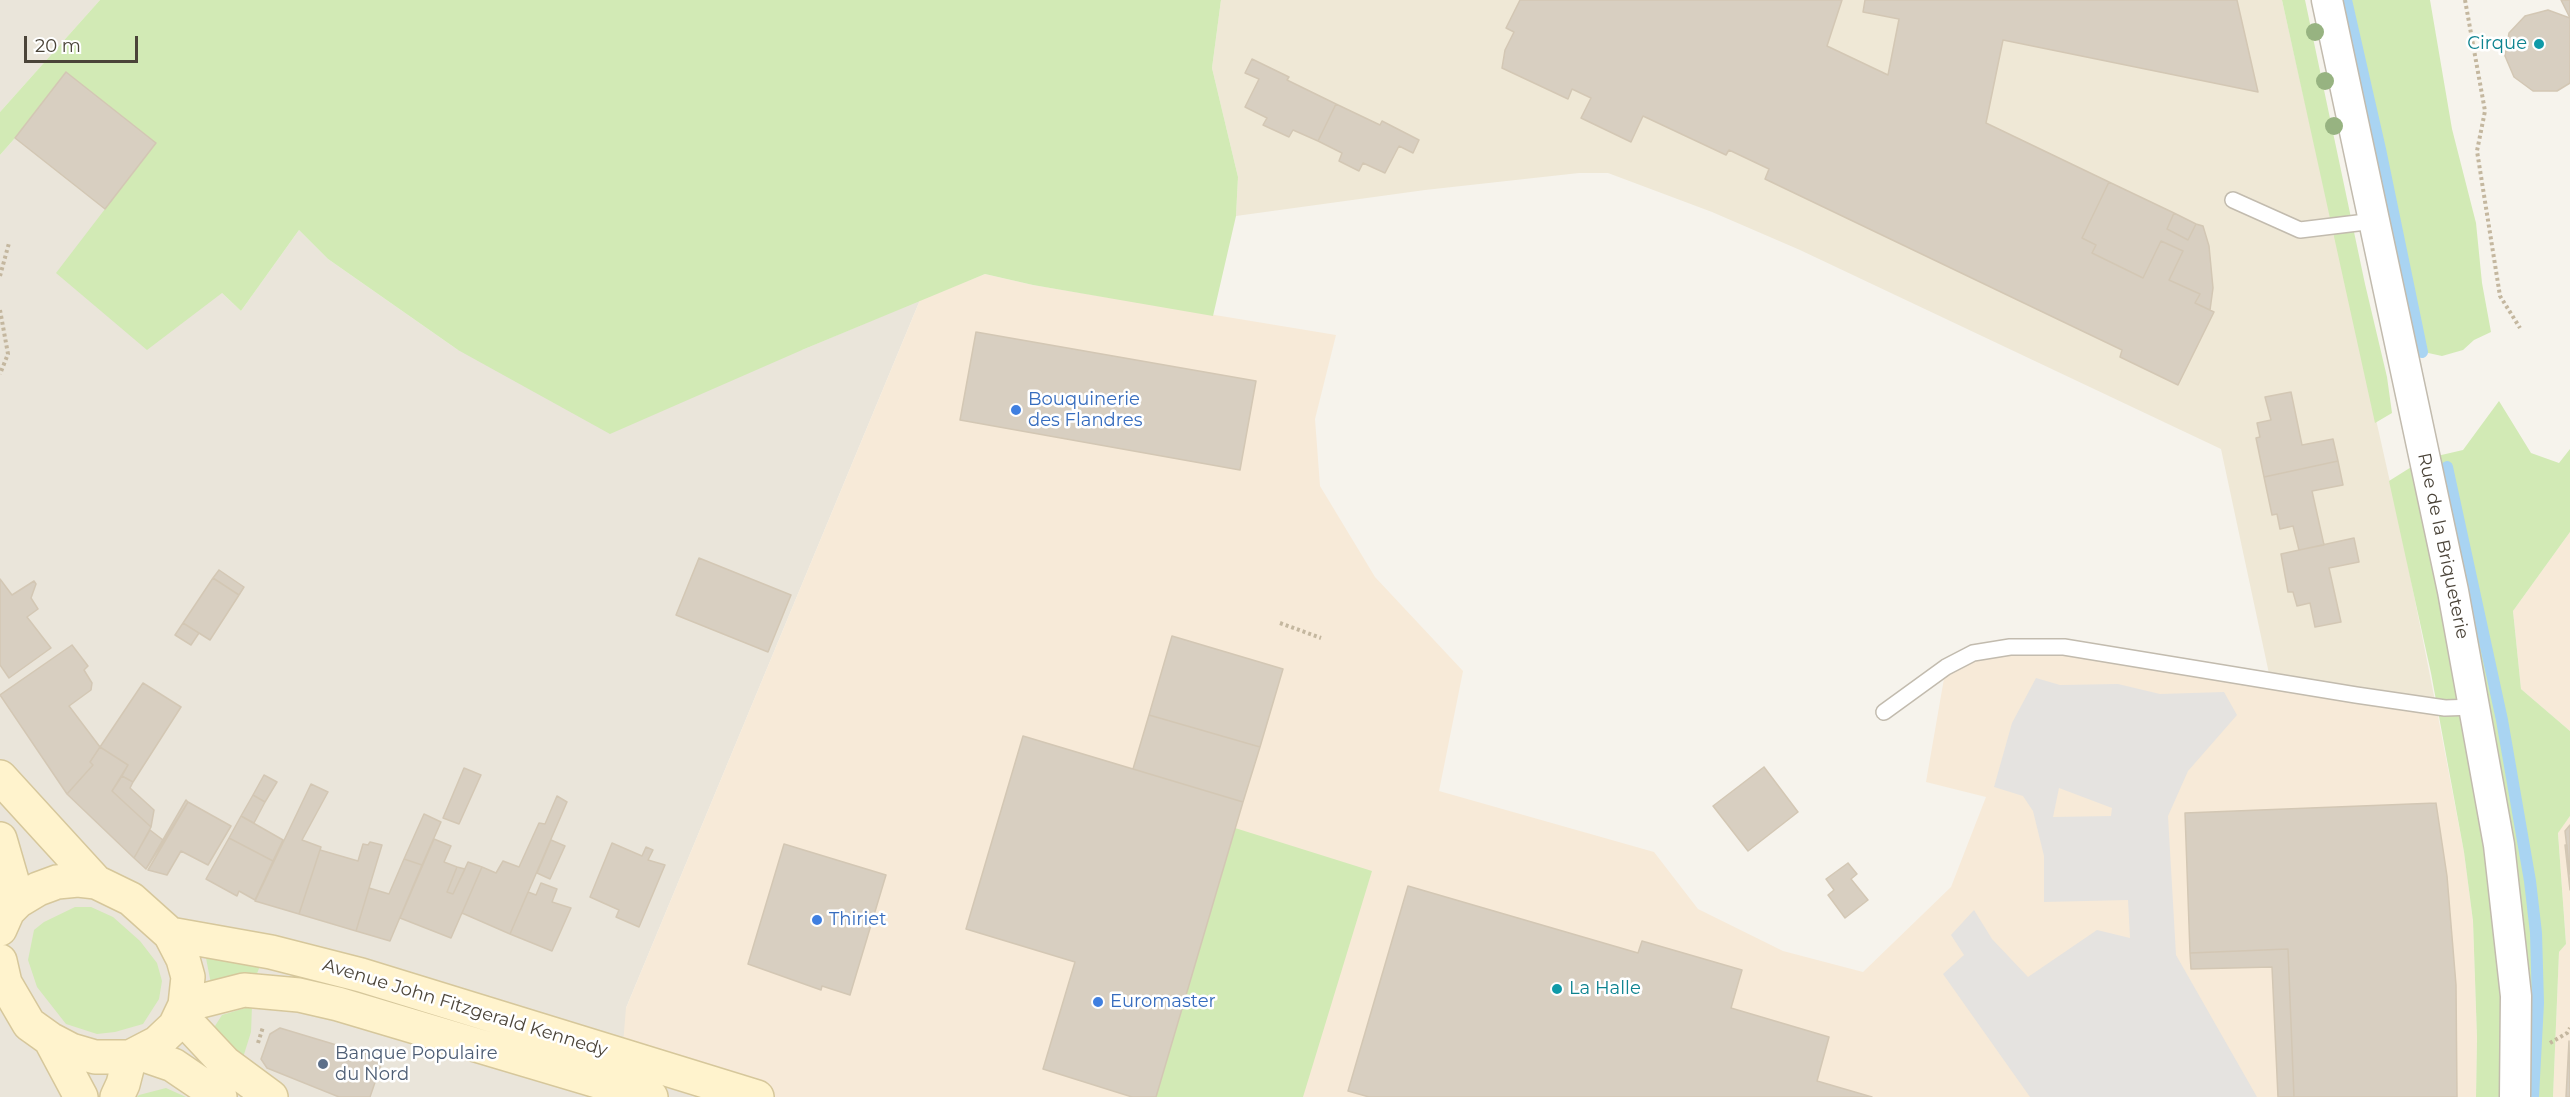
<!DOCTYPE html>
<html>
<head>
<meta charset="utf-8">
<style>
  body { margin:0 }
  #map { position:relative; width:2570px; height:1097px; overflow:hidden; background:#f6f3ec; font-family:Montserrat,sans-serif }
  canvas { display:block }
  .scale { position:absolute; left:24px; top:36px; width:114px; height:27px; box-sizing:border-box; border:3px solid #4b4439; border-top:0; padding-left:8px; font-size:18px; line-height:21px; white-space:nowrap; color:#4b4439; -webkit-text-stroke:4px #fff; paint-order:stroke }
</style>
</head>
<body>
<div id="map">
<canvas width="2570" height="1097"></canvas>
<div class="scale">20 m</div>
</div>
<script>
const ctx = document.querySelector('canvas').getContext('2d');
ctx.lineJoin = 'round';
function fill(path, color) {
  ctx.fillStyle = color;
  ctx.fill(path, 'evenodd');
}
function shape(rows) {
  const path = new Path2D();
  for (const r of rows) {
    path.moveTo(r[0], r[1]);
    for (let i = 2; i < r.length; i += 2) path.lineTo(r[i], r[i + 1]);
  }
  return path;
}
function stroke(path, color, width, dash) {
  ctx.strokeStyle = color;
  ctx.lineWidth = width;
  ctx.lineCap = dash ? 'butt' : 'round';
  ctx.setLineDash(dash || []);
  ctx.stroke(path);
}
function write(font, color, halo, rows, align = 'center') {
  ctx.font = font + ' Montserrat,sans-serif';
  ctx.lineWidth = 5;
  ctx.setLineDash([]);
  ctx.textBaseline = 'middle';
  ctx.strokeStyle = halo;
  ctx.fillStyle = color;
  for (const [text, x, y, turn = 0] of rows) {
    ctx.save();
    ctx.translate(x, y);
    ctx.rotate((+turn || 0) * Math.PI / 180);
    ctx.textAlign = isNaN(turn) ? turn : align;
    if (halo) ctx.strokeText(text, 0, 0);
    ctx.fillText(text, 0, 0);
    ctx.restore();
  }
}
fill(shape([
  [0,0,100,0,0,112],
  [15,138,105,209,222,293,241,311,299,230,328,259,458,350,802,350,920,300,626,1008,711,1097,0,1097,0,155]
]), '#eae5da');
fill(shape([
  [985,274,1033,285,1336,335,1315,419,1320,486,1375,577,1463,671,1439,791,1654,852,1698,909,1783,951,1863,972,1951,887,1986,797,1926,782,1946,667,1973,653,2064,647,2436,706,2464,852,2473,921,2477,1038,2476,1097,711,1097,621,1068,626,1008,920,300],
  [2570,532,2570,731,2521,689,2513,611],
  [2570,816,2570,1097,2553,1097,2559,952,2566,944,2558,832]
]), '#f7ead8');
fill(shape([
  [1221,0,2282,0,2403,540,2436,706,2271,683,2221,449,1800,250,1712,212,1608,173,1579,173,1425,190,1236,216,1238,177,1212,68]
]), '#efe8d6');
fill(shape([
  [100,0,1221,0,1212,68,1238,177,1236,216,1213,316,1033,285,985,274,802,350,610,434,458,350,328,259,299,230,241,311,222,293,147,350,56,273,105,209,15,138,0,155,0,112],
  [2282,0,2305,0,2365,284,2387,377,2392,413,2375,423],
  [2341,0,2430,0,2452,129,2476,223,2482,283,2491,332,2474,340,2463,350,2442,356,2410,349],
  [2499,401,2531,453,2559,463,2570,449,2570,532,2513,611,2521,689,2570,731,2570,816,2558,833,2566,944,2559,952,2553,1097,2476,1097,2477,1038,2473,921,2464,852,2431,673,2389,481,2424,459,2463,450],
  [1235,828,1372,871,1303,1097,1156,1097],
  [75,907,91,907,113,917,140,941,157,963,162,981,159,999,143,1024,115,1032,97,1034,66,1024,37,987,28,960,34,930,44,922],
  [206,958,260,966,256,976,211,984],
  [252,1006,251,1032,241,1064,215,1035,215,1026,222,1015],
  [166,1088,186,1097,137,1097,139,1095]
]), '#d2eab5');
fill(shape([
  [2036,678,2060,685,2118,684,2160,694,2224,692,2237,715,2188,771,2168,816,2176,955,2257,1097,2030,1097,1943,974,1964,955,1951,935,1974,910,1992,939,2028,977,2097,930,2130,938,2128,900,2044,902,2044,856,2033,811,2023,796,1994,787,2012,723],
  [2059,788,2112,808,2111,816,2053,817]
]), '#e5e3e0');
stroke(shape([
  [2346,0,2380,149,2422,352],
  [2447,467,2502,720,2530,881,2536,933,2538,1003,2533,1097]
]), '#a9d4f2', 12);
const building = shape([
  [1520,0,1842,0,1827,46,1888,75,1899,19,1863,12,1865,0,2237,0,2258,92,2003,40,1986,123,2109,182,2082,238,2096,245,2092,253,2143,278,2161,241,2183,251,2169,280,2200,294,2195,303,2214,312,2178,385,2120,357,2122,350,1765,179,1769,169,1729,150,1726,155,1643,116,1631,142,1581,118,1591,98,1572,89,1568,99,1502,68,1505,50,1514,32,1506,28,1520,0],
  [2561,0,2570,0,2570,18,2561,0],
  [2548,10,2570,18,2570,83,2557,91,2533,91,2514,77,2505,56,2509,33,2525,16,2548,10],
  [1252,59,1289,77,1287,80,1336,104,1318,141,1293,130,1289,137,1263,125,1267,118,1245,107,1259,79,1245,73,1252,59],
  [66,72,156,143,105,209,15,138,66,72],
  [1336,104,1380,125,1382,121,1419,140,1413,153,1399,146,1385,173,1363,163,1359,171,1339,161,1342,153,1318,141,1336,104],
  [2109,182,2174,213,2167,229,2188,240,2196,224,2203,226,2209,246,2213,288,2210,310,2195,303,2200,294,2169,280,2183,251,2161,241,2143,278,2092,253,2096,245,2082,238,2109,182],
  [2174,213,2196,224,2188,240,2167,229,2174,213],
  [976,332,1256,381,1240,470,960,420,976,332],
  [2291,392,2302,445,2333,439,2338,461,2264,477,2256,438,2260,437,2257,423,2271,420,2265,397,2291,392],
  [2338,461,2343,485,2312,491,2324,545,2299,550,2293,526,2280,529,2277,514,2272,515,2264,477,2338,461],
  [2354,538,2359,562,2329,568,2341,622,2315,627,2310,603,2297,606,2293,592,2288,592,2281,554,2354,538],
  [699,558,791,595,768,652,676,615,699,558],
  [219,570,244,587,239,595,213,578,219,570],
  [213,578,239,595,210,640,183,623,213,578],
  [0,579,12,595,34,581,36,584,31,598,38,609,27,617,51,648,9,678,0,665,0,579],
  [183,623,199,633,191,645,175,635,183,623],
  [1172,636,1283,669,1260,747,1149,715,1172,636],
  [72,645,88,666,84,670,92,683,91,690,69,706,100,747,90,762,93,765,67,794,0,695,72,645],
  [143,683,181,707,133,782,122,776,128,765,100,747,143,683],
  [1149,715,1260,747,1243,802,1133,769,1149,715],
  [1023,736,1243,802,1156,1097,1132,1097,1043,1069,1075,962,966,929,1023,736],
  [100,747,128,765,112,791,151,827,134,858,67,794,93,765,90,762,100,747],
  [1764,767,1798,812,1748,851,1713,806,1764,767],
  [464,768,481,775,459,824,443,818,464,768],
  [264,775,277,782,265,802,253,795,264,775],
  [122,776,133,782,130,788,154,810,151,827,112,791,122,776],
  [311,784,328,792,302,840,321,847,299,914,255,901,311,784],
  [253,795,265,802,254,823,241,816,253,795],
  [557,796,567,802,510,934,462,913,482,867,496,873,503,861,519,867,539,823,545,824,557,796],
  [186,800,188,802,146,869,186,800],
  [188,802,231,826,208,865,181,851,167,875,148,870,188,802],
  [2436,803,2447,876,2456,985,2457,1097,2294,1097,2288,949,2190,953,2185,813,2436,803],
  [424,814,441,822,422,865,404,859,424,814],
  [241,816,283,840,273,861,229,838,241,816],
  [2570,825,2570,874,2565,831,2570,825],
  [150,830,163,840,146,869,134,858,150,830],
  [229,838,273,861,255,900,239,891,237,896,206,879,229,838],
  [434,839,451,846,444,862,457,867,447,892,453,894,468,862,482,867,451,938,400,918,434,839],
  [551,840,565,846,550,879,537,873,551,840],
  [370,842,382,845,356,931,299,914,320,850,358,861,363,844,368,845,370,842],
  [612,843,642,856,646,847,653,850,648,860,665,865,639,927,616,917,619,910,590,897,612,843],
  [784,844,886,875,850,995,822,986,821,990,748,964,784,844],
  [2565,845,2567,845,2570,890,2565,845],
  [404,859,422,865,390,941,356,931,369,888,389,894,404,859],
  [1848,863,1857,874,1851,879,1868,900,1845,918,1828,895,1834,890,1826,879,1848,863],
  [457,867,465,869,453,894,447,892,457,867],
  [541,883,557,889,552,902,571,908,552,951,510,934,528,892,536,895,541,883],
  [1408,886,1638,953,1642,941,1742,970,1731,1008,1829,1037,1817,1081,1872,1097,1369,1097,1348,1091,1408,886],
  [2288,949,2294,1097,2278,1097,2272,967,2191,969,2190,953,2288,949],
  [280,1028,383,1059,370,1097,339,1097,267,1068,261,1059,270,1034,280,1028],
  [2569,1041,2570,1097,2566,1097,2569,1041]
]);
fill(building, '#d8cfc1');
stroke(building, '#d3c7b4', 1.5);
const lane = shape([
  [2233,200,2300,230,2374,221],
  [1884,712,1946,667,1973,653,2010,647,2064,647,2356,695,2445,708,2475,707]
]);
const street = shape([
  [2327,0,2453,591,2499,845,2516,996,2515,1097]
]);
const secondary = shape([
  [0,777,96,882,131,899,170,934,183,959,188,977,185,1005,175,1026,157,1043,130,1057,95,1057,71,1050,50,1039,29,1024,5,983,0,961],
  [0,839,18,901],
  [0,929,8,911,18,901,38,889,57,882,78,880,96,882],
  [170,934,271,952,361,975,757,1097],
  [185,1005,244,990,299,995,338,1004,651,1097],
  [181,1016,225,1063,271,1097],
  [50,1039,81,1097],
  [138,1053,173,1065,220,1097],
  [117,1097,123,1084,130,1057]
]);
stroke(lane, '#c2bbae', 18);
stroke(street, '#c2bbae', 33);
stroke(secondary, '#d6c79b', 36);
stroke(shape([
  [2465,0,2485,111,2477,151,2500,296,2520,328],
  [0,276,9,243],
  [0,310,8,354,0,374],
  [1280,623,1321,638],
  [258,1043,263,1027],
  [2550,1043,2567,1033,2570,1028]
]), '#c4b79f', 4, [3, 3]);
stroke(lane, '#fff', 15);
stroke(street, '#fff', 30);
stroke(secondary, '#fff3cd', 33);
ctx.fillStyle = '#97b381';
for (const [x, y] of [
  [2315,32],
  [2325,81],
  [2334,126]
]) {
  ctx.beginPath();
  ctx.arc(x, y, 9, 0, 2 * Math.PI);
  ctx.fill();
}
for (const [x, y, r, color] of [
  [2539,44,6,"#0f9aa8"],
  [1016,410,6,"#3f7fe0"],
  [817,920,6,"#3f7fe0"],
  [1557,989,6,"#0f9aa8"],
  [1098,1002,6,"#3f7fe0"],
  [323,1064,6,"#5c6f8a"]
]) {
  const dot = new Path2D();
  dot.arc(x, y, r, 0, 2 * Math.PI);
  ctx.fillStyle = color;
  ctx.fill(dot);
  stroke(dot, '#fff', 2);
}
write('18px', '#0d838f', '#fff', [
  ["Cirque",2527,44],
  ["La Halle",1569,989,"left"]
], 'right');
write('18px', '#366cbe', '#fff', [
  ["Bouquinerie",1028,400],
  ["des Flandres",1028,421],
  ["Thiriet",829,920],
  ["Euromaster",1110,1002]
], 'left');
write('18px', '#4b4439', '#fff', [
  ["Rue de la Briqueterie",2443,546,78],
  ["Avenue John Fitzgerald Kennedy",465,1008,17]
]);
write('18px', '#4e5e75', '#fff', [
  ["Banque Populaire",335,1054],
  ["du Nord",335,1075]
], 'left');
</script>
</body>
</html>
